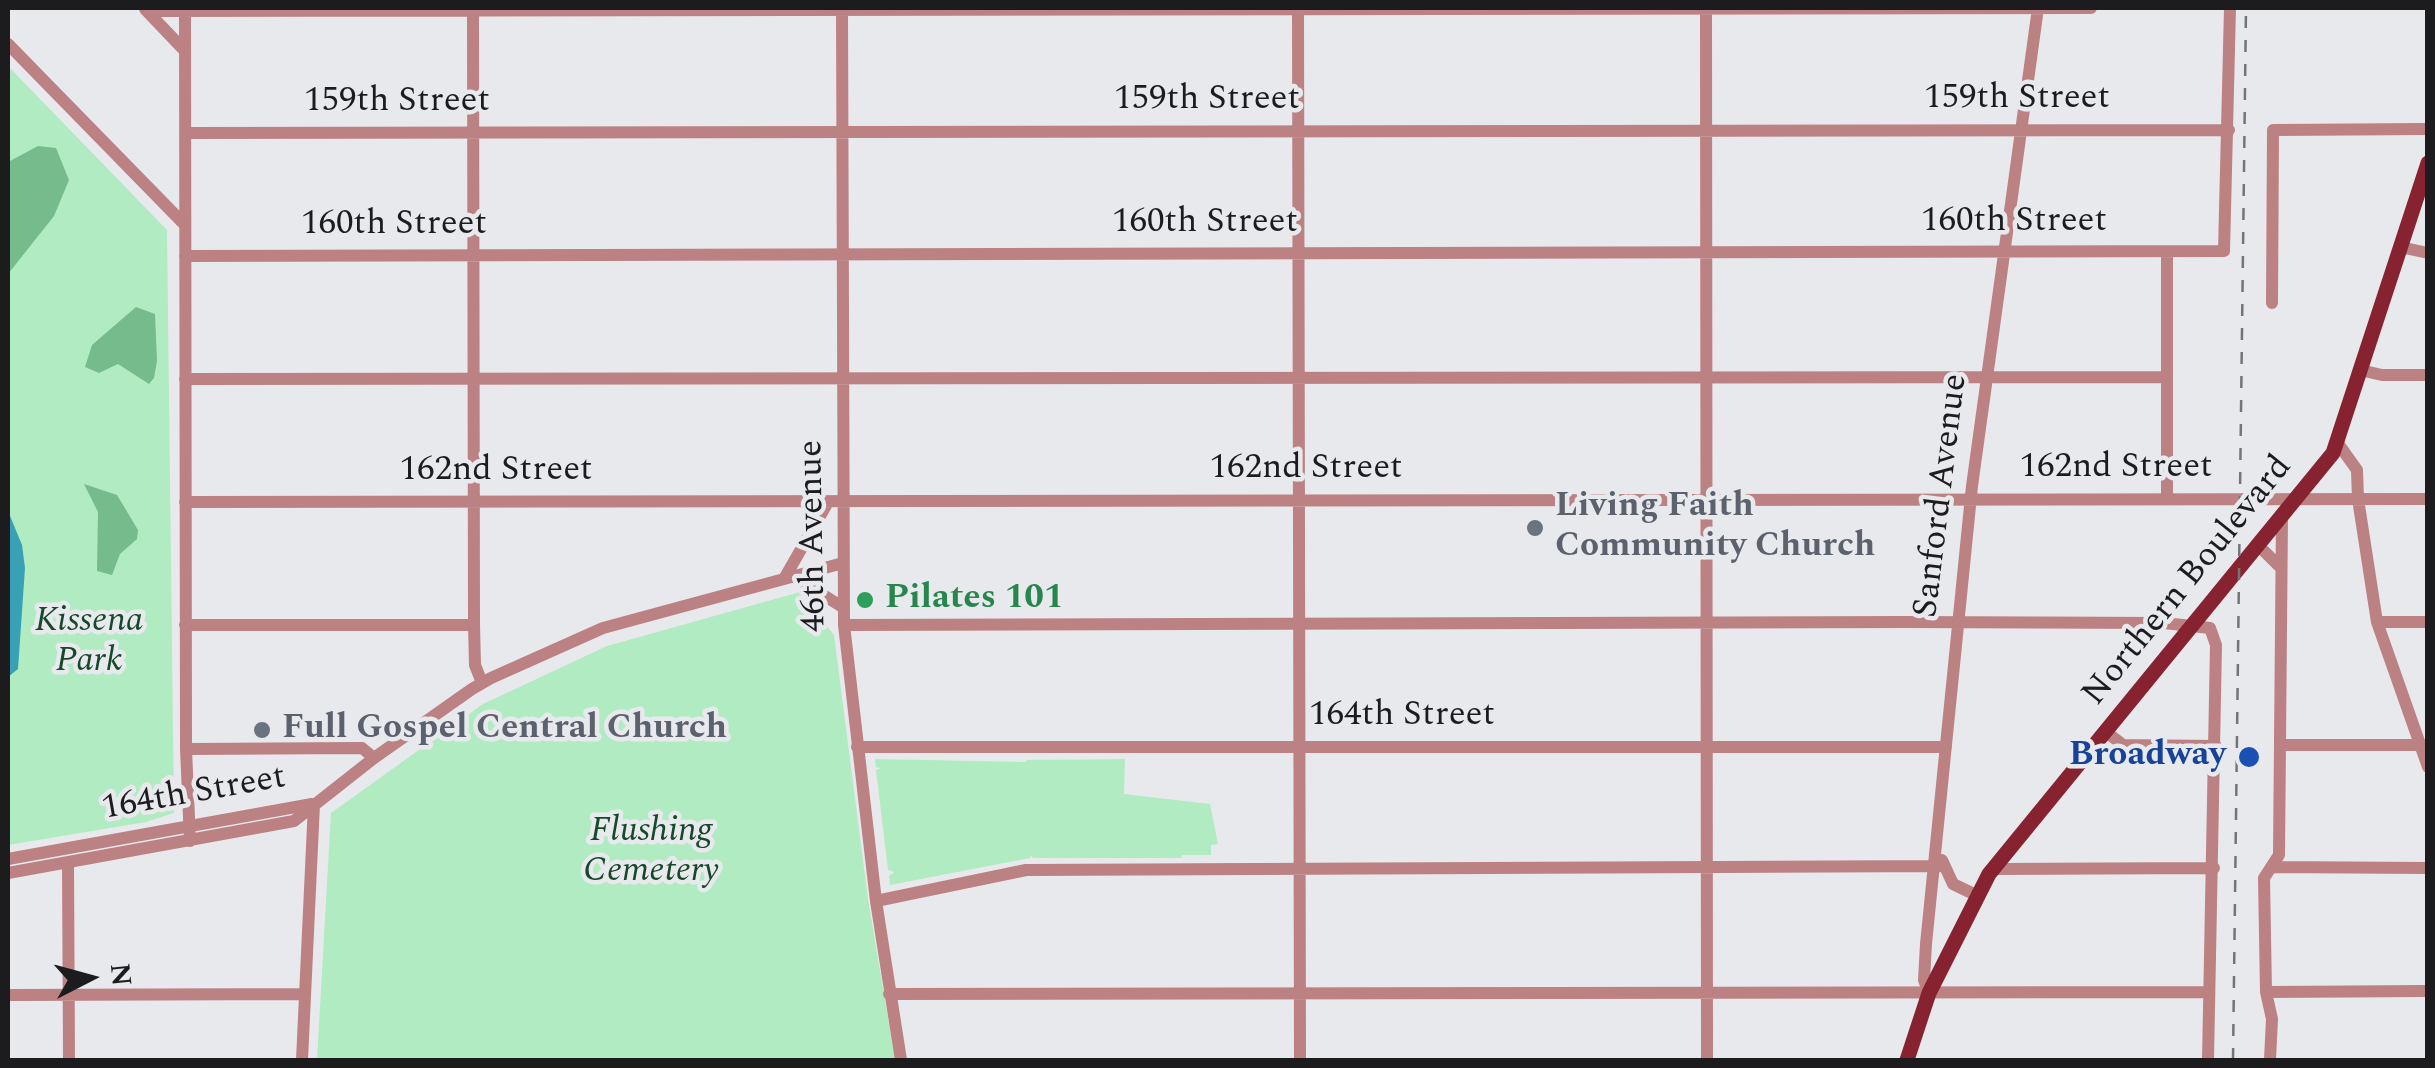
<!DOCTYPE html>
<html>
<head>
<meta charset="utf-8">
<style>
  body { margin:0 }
  #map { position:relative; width:2435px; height:1068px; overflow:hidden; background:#e8e9ed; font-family:Spectral,serif }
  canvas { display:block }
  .frame { position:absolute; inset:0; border:10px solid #1c1c1e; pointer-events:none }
  .north { position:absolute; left:40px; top:928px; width:100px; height:100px; -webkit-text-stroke:8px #e8e9ed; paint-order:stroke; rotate:84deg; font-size:28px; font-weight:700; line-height:40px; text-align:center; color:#1c1c1e }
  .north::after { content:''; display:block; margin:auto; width:35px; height:45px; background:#1c1c1e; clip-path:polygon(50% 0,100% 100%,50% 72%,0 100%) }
</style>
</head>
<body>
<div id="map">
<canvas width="2435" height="1068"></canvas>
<div class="frame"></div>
<div class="north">N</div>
</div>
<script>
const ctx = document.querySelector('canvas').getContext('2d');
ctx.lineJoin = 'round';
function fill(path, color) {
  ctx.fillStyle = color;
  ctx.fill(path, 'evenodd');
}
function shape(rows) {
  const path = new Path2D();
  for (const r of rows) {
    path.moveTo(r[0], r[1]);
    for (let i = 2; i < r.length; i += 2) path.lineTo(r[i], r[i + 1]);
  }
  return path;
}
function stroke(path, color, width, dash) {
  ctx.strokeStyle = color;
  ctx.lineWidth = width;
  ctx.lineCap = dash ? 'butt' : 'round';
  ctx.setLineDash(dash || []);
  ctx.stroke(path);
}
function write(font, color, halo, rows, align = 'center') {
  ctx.font = font + ' Spectral,serif';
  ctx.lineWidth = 9;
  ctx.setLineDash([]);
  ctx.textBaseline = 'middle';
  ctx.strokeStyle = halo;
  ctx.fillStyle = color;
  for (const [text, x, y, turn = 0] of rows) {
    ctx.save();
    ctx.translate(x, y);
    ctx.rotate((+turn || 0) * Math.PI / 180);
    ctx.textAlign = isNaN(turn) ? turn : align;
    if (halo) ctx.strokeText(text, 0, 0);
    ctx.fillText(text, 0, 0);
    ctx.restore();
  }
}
fill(shape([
  [8,66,167,230,174,813,146,822,8,845],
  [800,592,834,635,868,899,895,1060,317,1060,331,813,483,704,607,646],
  [875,759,1025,762,1027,760,1125,759,1124,794,1210,804,1218,844,1211,845,1211,855,1182,855,1181,858,1033,858,1031,855,1030,858,890,885,889,876,894,872,888,870,876,770,881,768,876,767]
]), '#b1ebc1');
fill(shape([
  [38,146,56,148,69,180,54,216,8,274,10,161],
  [136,307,155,314,157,361,154,378,149,384,118,364,99,373,85,367,92,345],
  [84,484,117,495,138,530,137,539,120,554,112,575,97,571,98,512]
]), '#76bb8c');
fill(shape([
  [8,511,22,545,25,568,18,669,8,677]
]), '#38a1b6');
stroke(shape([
  [185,8,186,749,190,841],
  [473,8,474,625,475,665,482,683],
  [842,8,844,625,876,901,901,1060],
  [1298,8,1300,1060],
  [1706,8,1707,1060],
  [145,9,185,51],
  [148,11,2091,8],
  [8,44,185,225],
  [185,133,2229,130],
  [2400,247,2428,253],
  [2167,253,2167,499],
  [185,256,2224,251,2230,8],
  [2272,303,2273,130,2428,129],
  [2360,370,2382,375,2428,375],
  [185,379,2167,377],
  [2337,442,2357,470,2358,499,2377,622,2428,767],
  [185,502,2428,499],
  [2258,545,2281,568],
  [793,576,844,608],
  [784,579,828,502],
  [2377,622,2428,622],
  [185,625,474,625],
  [844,625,1906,622,2164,623,2210,628,2216,645,2208,1060],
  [2105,731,2123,745,2216,746],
  [2280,745,2423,745],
  [857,747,1946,747],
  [186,749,362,748,374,758],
  [8,859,312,804],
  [1942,860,1953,884,1978,896],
  [68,862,69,1060],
  [2271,867,2428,868],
  [1993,869,2214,868],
  [8,873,294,821,374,758,472,689,491,678,603,628,843,563],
  [876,901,1026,870,1944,866],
  [2266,992,2428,991],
  [1929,993,1924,980,1926,944,1972,486,2038,8],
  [889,994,2209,992],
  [8,995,305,994],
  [302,1060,314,804],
  [2270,1060,2272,1019,2266,992,2264,878,2279,855,2282,515]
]), '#bb8183', 12);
stroke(shape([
  [1907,1060,1929,993,1989,874,2333,453,2428,163]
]), '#872331', 15);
stroke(shape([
  [2233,1060,2246,8]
]), '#747578', 2.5, [12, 12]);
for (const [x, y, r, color] of [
  [1535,528,10,"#6b7280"],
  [865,600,10,"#2e9e5b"],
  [262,730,10,"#6b7280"],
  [2249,757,12,"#1a4fb4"]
]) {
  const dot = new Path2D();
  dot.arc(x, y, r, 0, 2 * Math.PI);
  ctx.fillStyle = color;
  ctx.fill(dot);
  stroke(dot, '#e8e9ed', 4);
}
write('35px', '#1c1c1e', '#e8e9ed', [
  ["159th Street",2017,100],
  ["159th Street",1207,101],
  ["159th Street",397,103],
  ["160th Street",2014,223],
  ["160th Street",1205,224],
  ["160th Street",394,226],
  ["162nd Street",2116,469],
  ["162nd Street",1306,470],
  ["162nd Street",496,472],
  ["Sanford Avenue",1943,496,-83],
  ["46th Avenue",815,536,-91],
  ["Northern Boulevard",2189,582,-51],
  ["164th Street",1402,717],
  ["164th Street",194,795,-10]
]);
write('bold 35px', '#5b616d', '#e8e9ed', [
  ["Living Faith",1555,508],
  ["Community Church",1555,548],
  ["Full Gospel Central Church",282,730]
], 'left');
write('bold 35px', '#27864d', '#e8e9ed', [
  ["Pilates 101",885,600]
], 'left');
write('italic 35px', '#15492a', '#e8e9ed', [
  ["Kissena",89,623],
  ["Park",89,663],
  ["Flushing",651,833],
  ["Cemetery",651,873]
]);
write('bold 35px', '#164399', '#e8e9ed', [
  ["Broadway",2226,757]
], 'right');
</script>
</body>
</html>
